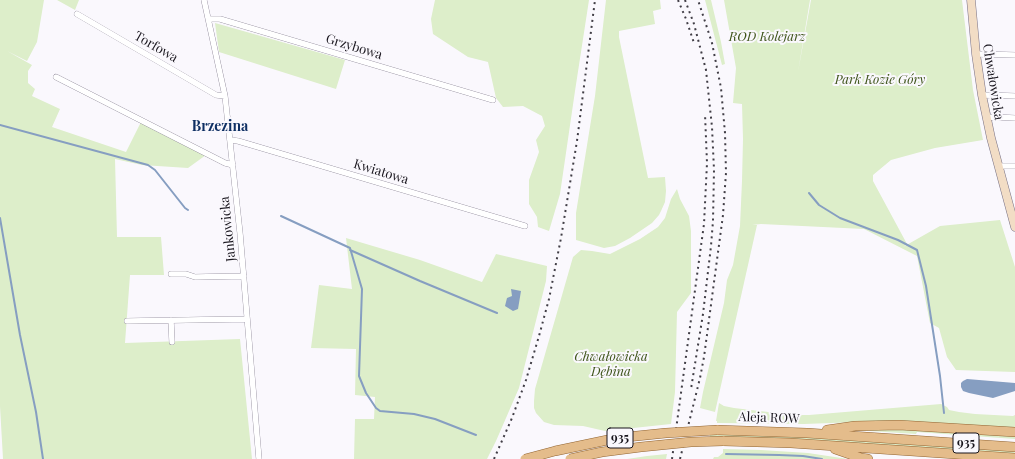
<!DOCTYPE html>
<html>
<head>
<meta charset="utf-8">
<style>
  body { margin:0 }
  canvas { display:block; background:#faf8fd }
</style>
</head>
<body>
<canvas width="1015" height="459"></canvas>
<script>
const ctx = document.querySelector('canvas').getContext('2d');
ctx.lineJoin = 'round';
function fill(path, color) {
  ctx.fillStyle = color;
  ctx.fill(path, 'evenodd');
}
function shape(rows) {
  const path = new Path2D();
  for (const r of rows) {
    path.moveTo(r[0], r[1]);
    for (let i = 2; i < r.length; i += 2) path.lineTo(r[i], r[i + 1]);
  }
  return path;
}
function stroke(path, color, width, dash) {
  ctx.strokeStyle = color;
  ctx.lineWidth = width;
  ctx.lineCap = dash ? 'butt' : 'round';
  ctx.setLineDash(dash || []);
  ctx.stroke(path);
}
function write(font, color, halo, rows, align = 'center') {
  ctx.font = font + ' "Playfair Display",serif';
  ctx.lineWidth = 4;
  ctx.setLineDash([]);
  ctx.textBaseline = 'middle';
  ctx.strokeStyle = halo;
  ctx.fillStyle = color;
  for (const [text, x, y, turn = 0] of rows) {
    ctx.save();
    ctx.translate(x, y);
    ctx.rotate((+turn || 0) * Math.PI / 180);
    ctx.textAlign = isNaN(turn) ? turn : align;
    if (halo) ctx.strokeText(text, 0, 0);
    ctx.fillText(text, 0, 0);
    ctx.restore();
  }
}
fill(shape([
  [0,0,44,0,37,42,27,61,7,51,32,65,28,71,28,83,35,89,32,96,60,109,52,127,126,152,141,122,206,155,188,168,142,165,115,159,117,237,161,237,164,275,130,275,125,343,240,339,252,459,3,459,0,406],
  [57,0,79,0,75,10],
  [435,0,589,0,575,91,560,194,549,231,538,227,537,217,529,204,529,180,539,152,536,140,545,126,542,116,523,106,503,107,496,98,488,62,468,57,433,34,431,19],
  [606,0,660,0,661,9,653,11,655,24,619,31,619,37,648,178,665,177,666,191,665,202,661,211,659,215,652,223,630,238,615,246,604,248,576,240,576,213,595,96],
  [705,0,711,0,721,42,725,64,722,65],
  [724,0,810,0,798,72,811,0,962,0,973,90,983,140,935,148,891,160,873,175,873,181,907,244,903,247,940,226,1000,220,1015,267,1015,372,956,370,947,357,939,328,930,323,917,256,864,229,761,224,752,225,757,225,715,412,700,408,703,392,724,303,727,280,733,265,740,226,742,181,743,139,742,104,733,103,736,68],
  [215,23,345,60,336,89,219,52],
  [677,189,680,199,689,216,691,231,691,293,677,312,675,392,671,424,605,431,583,426,554,425,544,422,536,413,534,408,534,401,535,389,573,257,581,250,592,251,610,254,640,239,658,227,665,218,671,199],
  [346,238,420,260,482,282,496,254,547,266,546,281,519,388,496,441,487,459,354,459,355,419,374,419,375,397,355,395,356,349,311,348,319,285,352,289],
  [719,403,724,406,734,408,794,415,809,415,941,404,947,407,949,410,959,412,975,414,1013,416,1015,415,1015,428,886,421,804,424,717,423,717,421,716,421],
  [885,428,1015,435,1015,439,917,432,916,434,855,430],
  [731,434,783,436,1015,451,1015,454,710,438,710,435],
  [723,449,761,450,808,453,848,459,713,459,714,457,718,457,723,453],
  [667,454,666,459,627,459,647,456]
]), '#ddeeca');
fill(shape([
  [511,289,521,291,518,309,513,311,505,306,507,298,512,296],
  [967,379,1015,383,1015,391,993,398,969,393,963,391,961,387,961,383,963,381]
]), '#869ec1');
stroke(shape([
  [0,125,148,165,155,170,185,208,188,210],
  [809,193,819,205,840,218,898,240,917,250,926,286,940,376,944,413],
  [281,216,350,248,362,289,359,376,366,393,376,408,380,411,414,414,435,419,476,435],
  [0,218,20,335,36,412,43,459],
  [350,250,420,281,497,313],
  [726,454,779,455,803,456,822,459]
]), '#869ec1', 2);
const minor = shape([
  [204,0,225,96,240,233,259,459],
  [77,14,216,95,225,96],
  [209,19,220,19,493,100],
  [976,54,1015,55],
  [56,77,225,163,233,165],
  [982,95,1015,96],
  [986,118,993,117,1015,118],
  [230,140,238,141,525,226],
  [999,166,1015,166],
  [171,274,186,274,195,277,244,276],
  [171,320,172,342],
  [127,321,247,319]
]);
const secondary = shape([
  [971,0,976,54,982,95,991,138,1015,227]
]);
const primary = shape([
  [717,430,807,433,1015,447],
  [827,430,855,426,899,425,1015,432],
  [723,441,791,443,1015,458],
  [835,449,861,458,868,459]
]);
stroke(minor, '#797285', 6);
stroke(secondary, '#797285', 9);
stroke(primary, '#916432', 10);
stroke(minor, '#fff', 5.5);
stroke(secondary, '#f2ddc5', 8);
stroke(primary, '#e4bc8b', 9);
stroke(shape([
  [678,0,686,19,694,43],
  [685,0,694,24,706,70,712,127,714,170,713,221,711,246,703,314,691,389],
  [494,459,512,418,526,380,539,336,549,299,561,238,577,141,595,0],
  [672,459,704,224,707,163,705,114],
  [680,459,700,378,704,357,723,215,726,173,725,133,721,88,712,43,698,0]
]), '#403d45', 2, [2, 4]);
const primaryBridge = shape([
  [525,459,555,451,617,438,666,433,717,430],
  [570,459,602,452,641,447,691,442,723,441]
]);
stroke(primaryBridge, '#916432', 10, []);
stroke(primaryBridge, '#e4bc8b', 9);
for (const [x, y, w] of [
  [620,438,26],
  [966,443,26]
]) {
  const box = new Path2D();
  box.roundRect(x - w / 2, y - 10, w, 20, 3);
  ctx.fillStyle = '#faf8fd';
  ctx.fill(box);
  stroke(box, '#18151d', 1);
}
write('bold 12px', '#18151d', null, [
  ["935",620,438],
  ["935",966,443]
]);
write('italic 13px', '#3e541a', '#faf8fd', [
  ["ROD Kolejarz",767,37],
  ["Park Kozie Góry",880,80],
  ["Chwałowicka",611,357],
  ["Dębina",611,372]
]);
write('13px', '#18151d', '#faf8fd', [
  ["Torfowa",156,47,30],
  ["Grzybowa",354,47,17],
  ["Chwałowicka",993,82,81],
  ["Kwiatowa",381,172,17],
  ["Jankowicka",228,229,-96],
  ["Aleja ROW",769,418,2]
]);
write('bold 14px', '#0e2f63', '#faf8fd', [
  ["Brzezina",220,127]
]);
</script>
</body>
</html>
